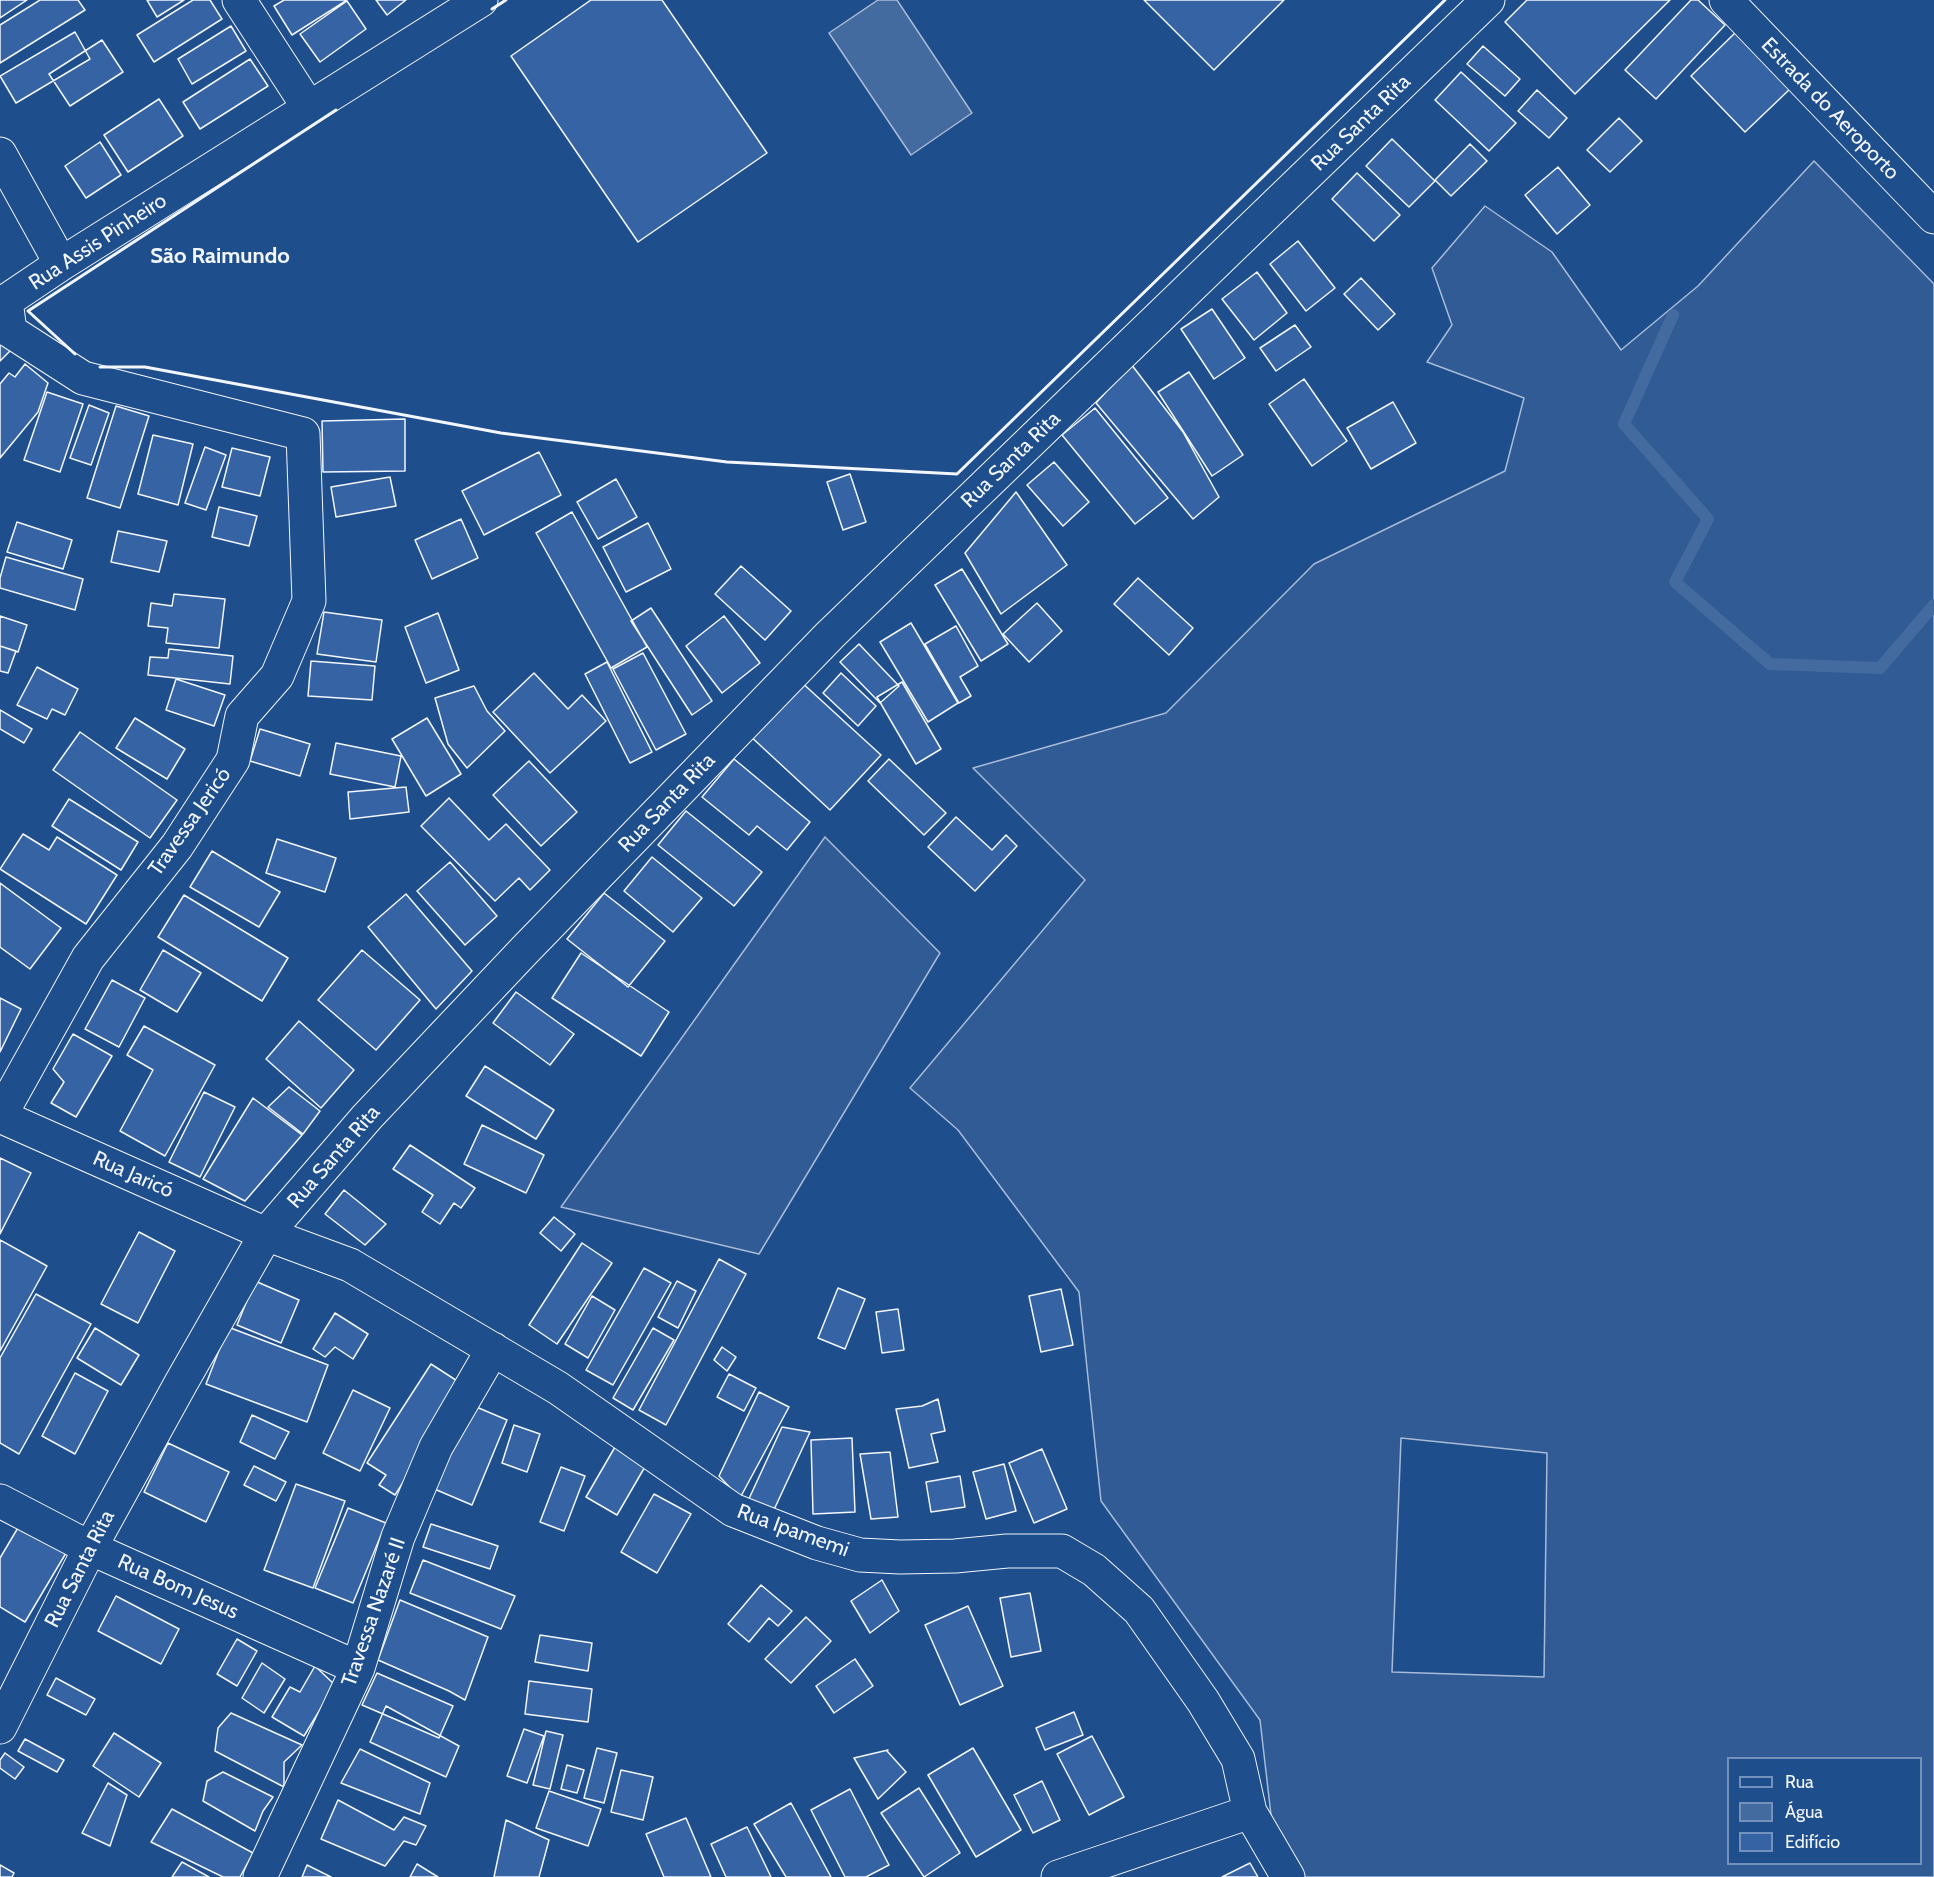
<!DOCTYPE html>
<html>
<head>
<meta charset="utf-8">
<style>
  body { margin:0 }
  #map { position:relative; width:1934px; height:1877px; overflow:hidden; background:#1f4e8c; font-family:Cabin,sans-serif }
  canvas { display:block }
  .legend { position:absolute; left:1727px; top:1757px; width:195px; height:108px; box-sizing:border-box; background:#1f4e8c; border:2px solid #7391ba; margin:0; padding:8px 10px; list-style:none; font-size:18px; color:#f2f6ff }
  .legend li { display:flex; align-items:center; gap:12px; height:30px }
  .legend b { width:30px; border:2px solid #7391ba }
</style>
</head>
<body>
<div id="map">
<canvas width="1934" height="1877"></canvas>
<ul class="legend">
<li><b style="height:8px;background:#1f4e8c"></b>Rua</li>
<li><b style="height:16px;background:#446ba0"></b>Água</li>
<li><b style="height:16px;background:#3563a3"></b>Edifício</li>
</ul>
</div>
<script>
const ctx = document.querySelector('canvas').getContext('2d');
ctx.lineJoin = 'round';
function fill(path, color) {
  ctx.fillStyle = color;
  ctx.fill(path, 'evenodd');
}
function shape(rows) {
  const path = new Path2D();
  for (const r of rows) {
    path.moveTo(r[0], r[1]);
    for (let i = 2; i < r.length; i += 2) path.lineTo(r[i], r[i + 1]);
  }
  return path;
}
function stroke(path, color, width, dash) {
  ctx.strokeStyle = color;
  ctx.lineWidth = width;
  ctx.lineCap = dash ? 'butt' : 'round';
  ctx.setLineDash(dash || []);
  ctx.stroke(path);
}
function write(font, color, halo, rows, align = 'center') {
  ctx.font = font + ' Cabin,sans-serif';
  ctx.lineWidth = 4.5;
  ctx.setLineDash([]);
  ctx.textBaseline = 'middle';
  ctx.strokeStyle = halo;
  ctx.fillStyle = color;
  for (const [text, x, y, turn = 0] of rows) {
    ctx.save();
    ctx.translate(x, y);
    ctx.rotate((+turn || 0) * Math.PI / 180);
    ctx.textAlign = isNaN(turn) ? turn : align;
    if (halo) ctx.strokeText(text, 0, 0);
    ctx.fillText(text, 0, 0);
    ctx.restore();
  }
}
const built = shape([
  [1814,161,1934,284,1934,1877,1303,1877,1273,1832,1260,1720,1101,1501,1079,1292,958,1130,910,1088,1085,880,973,768,1166,713,1314,564,1505,471,1524,398,1427,362,1452,325,1432,268,1485,206,1552,252,1621,350,1698,286,1814,161],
  [1401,1438,1547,1453,1544,1677,1392,1672,1401,1438],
  [1728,1758,1920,1758,1920,1864,1728,1864,1728,1758],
  [825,837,940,953,759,1254,561,1207,825,837]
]);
fill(built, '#305b95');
stroke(built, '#a8bbd7', 1.5);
const water = shape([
  [878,0,897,0,972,113,911,155,829,33,878,0]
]);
fill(water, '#446ba0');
stroke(water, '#a8bbd7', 1.5);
stroke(shape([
  [1673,315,1624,424,1708,519,1675,582,1770,664,1880,668,1934,605]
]), '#446ba0', 12);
const building = shape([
  [0,0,27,0,0,18,0,0],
  [40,0,78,0,85,10,0,63,0,25,40,0],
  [147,0,184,0,157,17,147,0],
  [193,0,210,0,222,19,154,62,137,35,193,0],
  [284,0,347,0,292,35,274,6,284,0],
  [376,0,406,0,387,15,376,0],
  [591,0,662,0,767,153,638,242,511,56,591,0],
  [1144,0,1284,0,1214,70,1144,0],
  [1527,0,1670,0,1575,94,1505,22,1527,0],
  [1691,0,1698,0,1725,25,1656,99,1625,70,1691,0],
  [347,1,366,29,320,62,300,34,347,1],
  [231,26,246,51,192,84,178,59,231,26],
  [75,32,90,59,16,103,0,76,75,32],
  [1736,32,1791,88,1745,132,1691,76,1736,32],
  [102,40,123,72,70,106,49,74,102,40],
  [1483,46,1520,79,1505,96,1467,64,1483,46],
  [250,59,268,86,200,129,183,102,250,59],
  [1461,72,1516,123,1489,151,1435,100,1461,72],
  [1537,90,1567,118,1549,138,1518,111,1537,90],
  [159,99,183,136,128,172,104,135,159,99],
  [1619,118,1642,141,1610,172,1587,150,1619,118],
  [1392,139,1435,181,1409,207,1366,166,1392,139],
  [100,142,121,175,86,198,65,166,100,142],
  [1470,144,1487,161,1451,196,1435,180,1470,144],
  [1558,167,1590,205,1557,234,1525,195,1558,167],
  [1357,173,1400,215,1374,241,1332,199,1357,173],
  [1298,241,1335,288,1306,311,1270,264,1298,241],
  [1257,272,1287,313,1254,340,1222,299,1257,272],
  [1361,278,1395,314,1378,330,1344,294,1361,278],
  [1212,309,1245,358,1214,379,1181,329,1212,309],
  [1295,325,1311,347,1276,371,1260,348,1295,325],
  [0,340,11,350,0,361,0,340],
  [25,364,48,383,38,412,0,458,0,384,9,373,15,377,25,364],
  [1131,364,1183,432,1219,497,1193,519,1096,403,1131,364],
  [1189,372,1243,455,1212,476,1158,392,1189,372],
  [1304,379,1347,441,1312,466,1269,404,1304,379],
  [47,392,83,404,60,472,24,460,47,392],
  [1393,402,1416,443,1371,469,1347,428,1393,402],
  [89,405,109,413,91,465,70,458,89,405],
  [116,406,149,416,120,508,87,498,116,406],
  [1095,408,1168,498,1135,524,1062,435,1095,408],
  [405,419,405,471,323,472,322,421,405,419],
  [153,435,193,444,178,505,138,494,153,435],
  [205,447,226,455,206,510,185,503,205,447],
  [232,448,270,457,260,496,222,487,232,448],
  [539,452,561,495,484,535,462,491,539,452],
  [1054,462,1089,502,1063,526,1027,485,1054,462],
  [850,474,866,522,843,530,827,482,850,474],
  [390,477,396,506,336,517,331,487,390,477],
  [616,479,637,517,598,539,577,502,616,479],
  [1016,492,1067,565,1001,614,965,553,1016,492],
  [219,507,257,516,249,546,212,537,219,507],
  [572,512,647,647,611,668,536,533,572,512],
  [461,519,478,558,432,579,415,540,461,519],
  [17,522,72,540,63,569,7,552,17,522],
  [648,523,671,569,626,592,603,547,648,523],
  [118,531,167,541,159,572,111,562,118,531],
  [6,557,83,579,75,610,0,588,0,578,6,557],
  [741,566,791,611,765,640,715,594,741,566],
  [962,569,1008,644,981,661,935,585,962,569],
  [1138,578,1193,628,1169,655,1114,604,1138,578],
  [174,594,225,599,219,648,166,643,168,628,148,626,151,603,172,606,174,594],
  [1037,603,1062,631,1029,662,1003,634,1037,603],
  [651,608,712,701,692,715,631,621,651,608],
  [324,612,382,620,376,662,317,654,324,612],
  [438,613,459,670,426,683,405,627,438,613],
  [0,616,27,625,18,652,0,646,0,616],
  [724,616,760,663,722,693,686,646,724,616],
  [911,623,958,703,928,722,880,642,911,623],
  [956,626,978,666,960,677,971,696,959,703,925,644,956,626],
  [859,644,899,686,880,703,840,662,859,644],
  [0,646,16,651,8,673,0,671,0,646],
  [169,649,233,656,230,684,148,675,150,657,168,658,169,649],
  [643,653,686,734,656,750,613,669,643,653],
  [311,661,375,666,372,700,308,696,311,661],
  [607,662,652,752,630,763,585,674,607,662],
  [37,667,78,689,65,715,52,709,47,719,17,705,37,667],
  [534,673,568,709,582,695,606,721,550,773,493,712,534,673],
  [841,673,876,706,858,726,823,693,841,673],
  [176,679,225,695,214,726,166,710,176,679],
  [799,680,881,755,830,810,748,734,799,680],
  [902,682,941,749,916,764,877,697,902,682],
  [474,686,487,711,505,731,467,768,448,744,435,698,474,686],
  [0,710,32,729,24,743,0,729,0,710],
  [135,718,185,749,167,779,116,748,135,718],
  [427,718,461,774,426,796,392,739,427,718],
  [260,729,310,744,300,776,250,761,260,729],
  [80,732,177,800,150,838,53,770,80,732],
  [336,743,401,756,395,787,330,774,336,743],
  [734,759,810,822,787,850,757,826,749,835,702,797,734,759],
  [889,759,946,813,924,835,868,781,889,759],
  [529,761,577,812,541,846,493,795,529,761],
  [406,787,409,812,350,819,348,792,406,787],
  [449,798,489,840,506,824,550,870,530,890,519,878,495,901,421,826,449,798],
  [69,799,138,842,121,870,52,826,69,799],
  [686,811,762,872,734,906,658,845,686,811],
  [956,817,992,850,1006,835,1017,846,975,891,928,847,956,817],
  [23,834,49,850,57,837,117,875,86,924,0,869,23,834],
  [277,839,336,858,325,892,266,873,277,839],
  [212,851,280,892,259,927,190,887,212,851],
  [652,857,702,898,673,932,624,891,652,857],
  [450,862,497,916,465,945,417,891,450,862],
  [0,883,61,928,30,969,0,947,0,883],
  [604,893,665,941,628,987,567,939,604,893],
  [406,894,472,971,436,1009,368,927,406,894],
  [184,895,288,958,262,1001,158,937,184,895],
  [163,950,201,973,177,1012,140,990,163,950],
  [362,950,420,1000,376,1050,318,1000,362,950],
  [581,953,669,1012,641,1056,552,998,581,953],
  [112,980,145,998,119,1047,85,1029,112,980],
  [516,992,574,1034,550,1065,493,1023,516,992],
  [0,998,21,1009,0,1052,0,998],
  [299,1021,354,1070,321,1108,266,1059,299,1021],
  [144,1026,215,1065,165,1156,120,1131,153,1070,127,1055,144,1026],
  [73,1034,112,1056,76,1117,51,1103,64,1082,53,1069,73,1034],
  [485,1066,554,1110,536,1139,466,1096,485,1066],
  [289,1087,320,1111,303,1134,268,1107,289,1087],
  [204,1092,235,1107,200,1177,169,1162,204,1092],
  [253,1098,302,1135,245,1201,203,1179,253,1098],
  [482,1125,544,1155,526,1193,464,1164,482,1125],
  [410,1145,475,1188,461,1208,454,1203,440,1224,422,1212,433,1195,393,1169,410,1145],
  [0,1158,31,1173,0,1234,0,1158],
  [344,1190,386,1224,365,1245,325,1214,344,1190],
  [554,1217,575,1234,561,1251,540,1233,554,1217],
  [139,1232,175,1251,138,1323,101,1304,139,1232],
  [0,1240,47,1266,0,1351,0,1240],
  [582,1243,612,1263,557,1344,529,1325,582,1243],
  [719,1259,746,1274,666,1425,639,1410,719,1259],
  [644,1268,671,1283,613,1385,586,1370,644,1268],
  [255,1281,299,1300,281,1343,237,1325,255,1281],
  [677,1281,696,1291,678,1328,658,1317,677,1281],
  [838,1288,865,1299,845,1349,818,1338,838,1288],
  [1061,1289,1073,1345,1041,1352,1029,1296,1061,1289],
  [36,1294,91,1324,19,1454,0,1443,0,1358,36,1294],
  [592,1296,615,1310,588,1358,565,1344,592,1296],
  [898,1309,904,1350,882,1353,876,1312,898,1309],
  [335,1313,368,1334,353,1359,335,1347,325,1357,313,1349,335,1313],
  [228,1327,328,1365,307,1422,206,1384,228,1327],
  [95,1328,139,1355,121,1385,77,1358,95,1328],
  [653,1328,674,1340,633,1410,613,1398,653,1328],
  [722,1347,736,1357,727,1371,714,1360,722,1347],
  [431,1364,465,1386,395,1495,379,1485,386,1475,367,1463,431,1364],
  [75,1373,108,1391,75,1454,42,1436,75,1373],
  [729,1374,756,1388,744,1411,717,1397,729,1374],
  [353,1390,390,1408,360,1471,323,1453,353,1390],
  [759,1392,789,1407,740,1498,719,1476,759,1392],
  [938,1399,945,1431,931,1434,938,1462,909,1468,896,1409,922,1406,938,1399],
  [467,1403,507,1420,472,1505,432,1488,467,1403],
  [252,1415,289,1432,275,1459,240,1442,252,1415],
  [514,1425,540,1434,527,1472,502,1463,514,1425],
  [782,1427,810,1432,772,1514,747,1503,782,1427],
  [852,1438,855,1512,813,1514,811,1440,852,1438],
  [168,1443,229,1472,206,1522,144,1492,168,1443],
  [615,1447,646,1465,617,1515,586,1497,615,1447],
  [1042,1449,1067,1509,1034,1523,1009,1463,1042,1449],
  [890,1452,898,1517,871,1519,860,1454,890,1452],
  [1004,1464,1016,1511,986,1519,973,1472,1004,1464],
  [254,1466,286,1482,276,1501,244,1485,254,1466],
  [561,1467,585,1476,564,1531,540,1522,561,1467],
  [960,1476,965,1507,931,1512,926,1482,960,1476],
  [296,1484,345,1501,313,1588,264,1570,296,1484],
  [654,1494,691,1514,657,1573,621,1552,654,1494],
  [348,1508,386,1523,353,1603,315,1588,348,1508],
  [431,1524,498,1546,490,1569,423,1547,431,1524],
  [19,1526,66,1553,25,1622,0,1607,0,1558,19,1526],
  [423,1560,515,1596,501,1629,410,1593,423,1560],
  [882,1580,899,1611,870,1633,851,1601,882,1580],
  [761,1585,792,1611,778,1626,769,1618,749,1642,728,1624,761,1585],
  [1030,1593,1041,1651,1011,1657,1000,1598,1030,1593],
  [116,1596,179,1629,161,1664,98,1631,116,1596],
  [400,1600,488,1637,465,1700,449,1691,378,1660,400,1600],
  [968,1606,1003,1686,960,1705,925,1625,968,1606],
  [806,1617,831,1641,791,1683,765,1659,806,1617],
  [540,1635,592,1643,588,1671,535,1662,540,1635],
  [237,1639,257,1651,237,1686,217,1674,237,1639],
  [855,1659,873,1686,834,1713,816,1686,855,1659],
  [262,1663,285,1679,264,1713,242,1698,262,1663],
  [315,1666,335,1685,304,1736,272,1717,290,1687,300,1692,315,1666],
  [377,1673,453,1706,439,1738,362,1705,377,1673],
  [56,1678,95,1699,86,1715,47,1695,56,1678],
  [529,1681,592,1689,588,1722,525,1714,529,1681],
  [386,1706,459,1746,446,1777,370,1742,386,1706],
  [1074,1712,1083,1735,1045,1750,1036,1728,1074,1712],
  [231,1713,302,1745,284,1762,284,1787,215,1751,218,1728,231,1713],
  [524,1729,544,1736,527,1783,507,1776,524,1729],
  [546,1731,563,1735,550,1789,533,1785,546,1731],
  [114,1733,161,1763,139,1797,93,1766,114,1733],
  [1092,1736,1124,1797,1089,1815,1057,1754,1092,1736],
  [25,1739,64,1760,57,1772,18,1751,25,1739],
  [597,1748,617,1753,604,1803,584,1798,597,1748],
  [973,1748,1021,1830,976,1857,928,1775,973,1748],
  [360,1749,430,1783,420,1814,341,1783,360,1749],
  [888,1750,887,1751,906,1772,878,1799,854,1758,888,1750],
  [5,1753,24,1767,15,1779,0,1768,0,1760,5,1753],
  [567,1765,584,1770,577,1793,561,1789,567,1765],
  [621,1770,653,1777,643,1820,611,1812,621,1770],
  [223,1772,273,1797,263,1811,255,1831,203,1801,207,1781,223,1772],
  [1042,1781,1060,1820,1033,1833,1014,1795,1042,1781],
  [108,1783,127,1795,110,1846,82,1833,108,1783],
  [919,1788,960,1853,924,1877,881,1813,919,1788],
  [850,1789,889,1865,866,1877,845,1877,811,1810,850,1789],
  [549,1791,601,1809,588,1846,536,1828,549,1791],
  [338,1800,394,1830,404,1817,426,1826,416,1845,404,1841,385,1866,321,1839,338,1800],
  [791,1803,831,1877,786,1877,754,1824,791,1803],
  [172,1809,253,1853,240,1877,223,1877,151,1842,172,1809],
  [686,1818,711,1877,664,1877,646,1834,686,1818],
  [506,1820,549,1840,539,1877,494,1877,506,1820],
  [747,1827,771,1877,726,1877,711,1844,747,1827],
  [182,1862,209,1877,172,1877,182,1862],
  [1250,1863,1258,1877,1222,1877,1250,1863],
  [417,1864,438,1877,410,1877,417,1864],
  [0,1865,14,1873,12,1877,0,1877,0,1865],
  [307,1865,331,1877,302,1877,307,1865]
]);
fill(building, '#3563a3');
stroke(building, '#f2f6ff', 1.5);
const minor = shape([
  [239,0,309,108],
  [481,0,61,264,6,301,10,331,83,378,303,434,309,601,277,676,242,716,233,760,177,846,88,958,0,1116,266,1234,350,1265,558,1388,733,1510,817,1543,860,1555,900,1557,955,1556,1007,1551,1062,1551,1094,1570,1139,1610,1203,1701,1238,1759,1250,1812,1288,1877],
  [1726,0,1934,217],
  [0,154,61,264],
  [0,1501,90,1548,358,1668],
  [0,1727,90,1548,181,1383,266,1234,367,1117,523,952,830,635,1488,0],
  [260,1877,358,1668,398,1537,436,1447,493,1349],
  [1058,1877,1250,1812]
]);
stroke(minor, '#f2f6ff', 35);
stroke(minor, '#1f4e8c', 33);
stroke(shape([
  [492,9,506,0],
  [75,354,28,311,336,110],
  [100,367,145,367,501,433,727,462,957,474,1445,0]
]), '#f2f6ff', 3);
write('21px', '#f2f6ff', '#1f4e8c', [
  ["Estrada do Aeroporto",1830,109,46],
  ["Rua Santa Rita",1361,123,-44],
  ["Rua Assis Pinheiro",98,242,-33],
  ["Rua Santa Rita",1011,460,-44],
  ["Rua Santa Rita",667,803,-46],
  ["Travessa Jericó",190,822,-55],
  ["Rua Santa Rita",334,1157,-49],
  ["Rua Jaricó",133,1175,24],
  ["Rua Ipamemi",793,1531,20],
  ["Rua Santa Rita",80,1569,-63],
  ["Rua Bom Jesus",178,1587,24],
  ["Travessa Nazaré II",374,1612,-71]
]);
write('bold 22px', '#f2f6ff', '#1f4e8c', [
  ["São Raimundo",220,257]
]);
</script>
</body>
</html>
